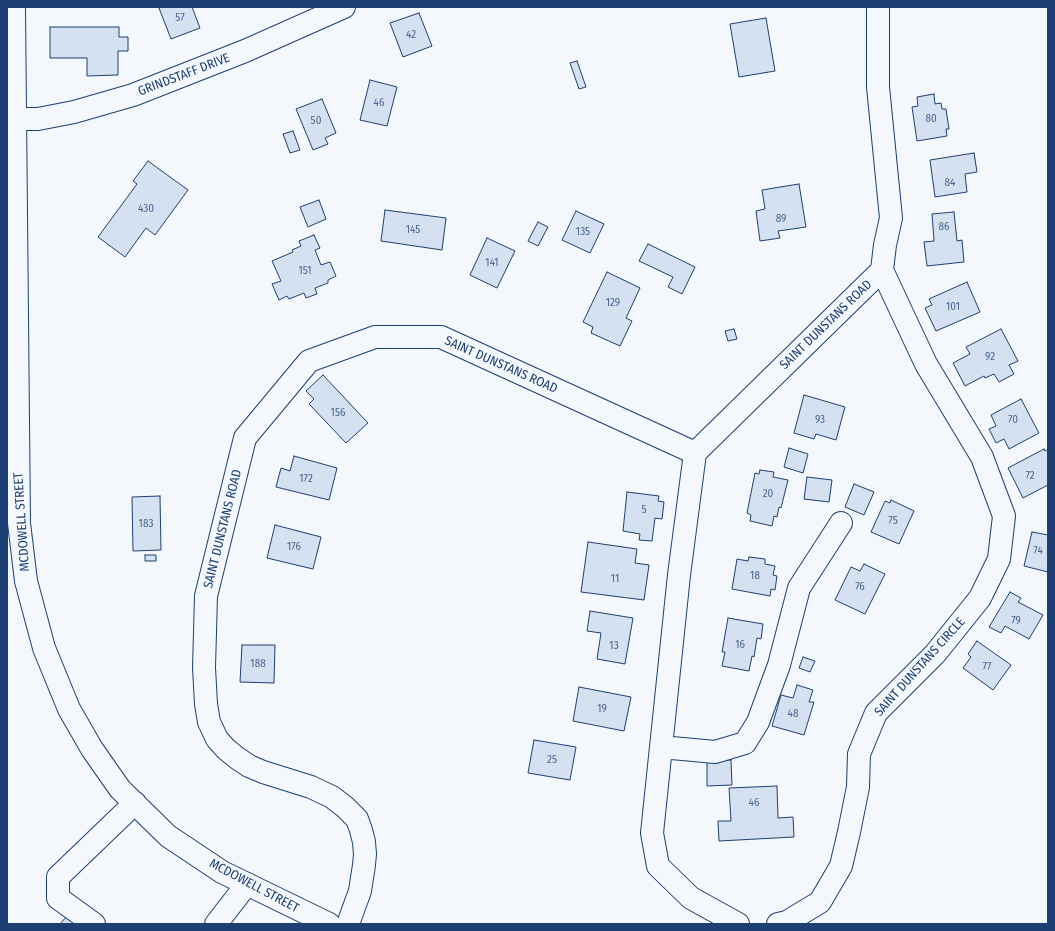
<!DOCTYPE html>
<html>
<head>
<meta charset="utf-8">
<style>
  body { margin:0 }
  #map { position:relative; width:1055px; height:931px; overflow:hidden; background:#f4f7fb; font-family:"Fira Sans Condensed",sans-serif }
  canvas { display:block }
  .frame { position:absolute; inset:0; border:8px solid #1d3f73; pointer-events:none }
</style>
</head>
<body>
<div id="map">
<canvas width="1055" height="931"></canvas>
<div class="frame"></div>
</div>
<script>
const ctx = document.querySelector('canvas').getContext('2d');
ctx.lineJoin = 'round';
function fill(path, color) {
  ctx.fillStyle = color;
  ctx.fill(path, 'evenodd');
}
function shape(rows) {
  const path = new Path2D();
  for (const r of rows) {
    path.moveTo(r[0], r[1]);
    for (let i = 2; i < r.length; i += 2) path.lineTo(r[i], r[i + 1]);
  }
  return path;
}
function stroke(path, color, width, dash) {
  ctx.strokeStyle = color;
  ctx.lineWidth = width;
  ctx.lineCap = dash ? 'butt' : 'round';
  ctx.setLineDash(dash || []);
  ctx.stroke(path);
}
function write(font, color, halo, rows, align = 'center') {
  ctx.font = font + ' "Fira Sans Condensed",sans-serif';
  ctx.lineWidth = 3;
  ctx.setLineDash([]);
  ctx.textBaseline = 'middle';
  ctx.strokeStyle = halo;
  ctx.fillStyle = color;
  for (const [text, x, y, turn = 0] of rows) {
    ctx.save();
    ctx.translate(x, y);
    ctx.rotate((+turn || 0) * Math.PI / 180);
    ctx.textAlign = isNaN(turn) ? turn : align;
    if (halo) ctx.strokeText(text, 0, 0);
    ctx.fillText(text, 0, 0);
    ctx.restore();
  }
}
const building = shape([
  [162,7,192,7,200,28,171,39,159,8,162,7],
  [419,13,432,46,403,57,390,23,419,13],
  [766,18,775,71,739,77,730,24,766,18],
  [50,27,119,27,119,37,128,37,128,51,118,51,118,75,87,76,87,58,50,58,50,27],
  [577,61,586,87,579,89,570,63,577,61],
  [370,80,397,87,387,126,360,120,370,80],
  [934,94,935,104,941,103,942,109,946,109,949,129,946,129,947,136,917,141,912,107,918,106,917,97,934,94],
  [322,99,336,133,325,138,328,144,313,150,296,109,322,99],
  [293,131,300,150,290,153,283,134,293,131],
  [974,153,977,172,965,174,967,192,935,197,930,160,974,153],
  [148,161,188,190,155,235,146,228,125,257,98,237,137,184,133,181,148,161],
  [799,184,806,227,778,231,780,238,760,241,756,211,765,209,762,190,799,184],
  [319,200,326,219,308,227,300,207,319,200],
  [385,210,446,218,442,250,381,241,385,210],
  [576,211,604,224,590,253,562,240,576,211],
  [954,212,957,241,962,240,964,262,927,266,924,242,934,241,932,214,954,212],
  [538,222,548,227,538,246,528,241,538,222],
  [314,235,320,248,315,250,321,265,330,262,336,276,328,280,328,283,315,288,317,294,306,298,304,293,289,299,287,296,279,300,272,284,281,281,272,261,293,252,292,250,301,246,299,241,314,235],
  [487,238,515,251,497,288,470,275,487,238],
  [648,244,695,267,682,294,668,287,673,277,639,261,648,244],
  [607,272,640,288,626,318,632,321,620,346,591,333,593,327,583,322,607,272],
  [967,282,980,312,936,331,925,308,932,305,929,299,967,282],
  [734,329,737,339,728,341,725,331,734,329],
  [1001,329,1018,361,1009,365,1014,374,999,382,994,374,985,378,984,376,965,386,953,363,970,354,966,347,1001,329],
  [323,375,368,423,346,443,309,404,314,399,306,391,323,375],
  [804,395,845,407,836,440,816,434,814,439,794,433,804,395],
  [1021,399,1039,433,1009,449,1004,439,996,443,989,429,996,426,991,415,1021,399],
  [789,448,808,454,803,473,784,467,789,448],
  [1044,449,1045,451,1048,449,1048,485,1023,498,1008,468,1044,449],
  [294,456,337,468,329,500,276,487,281,468,290,471,294,456],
  [760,470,774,472,773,477,788,480,781,508,779,507,777,517,774,516,772,526,750,521,751,515,747,513,755,473,759,474,760,470],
  [807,477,832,480,829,502,804,499,807,477],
  [854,484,874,492,864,515,845,507,854,484],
  [627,492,659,496,658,501,664,502,662,519,655,518,652,541,639,540,640,534,623,531,627,492],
  [160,496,161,550,133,551,132,497,160,496],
  [891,500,914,511,899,544,871,532,885,501,890,503,891,500],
  [275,525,321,537,313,569,267,558,275,525],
  [1032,532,1048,535,1048,572,1024,566,1032,532],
  [588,542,637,549,635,563,649,565,644,600,581,592,588,542],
  [145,555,156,555,156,561,145,561,145,555],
  [749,557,765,559,765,564,775,566,773,575,777,576,775,590,771,589,770,596,732,589,737,559,748,561,749,557],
  [864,564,885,574,865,614,835,600,851,567,860,571,864,564],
  [1010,592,1021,598,1018,602,1043,615,1029,639,1005,626,1001,633,989,627,1010,592],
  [590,611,633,618,625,664,597,659,601,633,587,631,590,611],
  [728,618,763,624,761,639,757,638,754,657,752,656,749,671,722,666,725,652,722,652,728,618],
  [977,641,1011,665,993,690,963,668,971,657,968,654,977,641],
  [242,645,275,645,274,683,240,682,242,645],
  [803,657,815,661,810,672,799,668,803,657],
  [797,685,813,690,809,702,814,702,804,735,772,726,781,695,793,698,797,685],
  [579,687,631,697,624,731,573,721,579,687],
  [534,740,576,747,570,780,528,773,534,740],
  [731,760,732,785,707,786,707,761,731,760],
  [777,786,778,818,793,817,794,837,719,841,718,821,731,821,729,788,777,786],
  [67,916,76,924,60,924,67,916]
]);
fill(building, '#d5e0f0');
stroke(building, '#1d3f73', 1);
const minor = shape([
  [16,119,38,119,74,112,133,95,245,51,344,7],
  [695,453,679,575,652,833,658,866,691,898,738,924],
  [661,747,715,752,745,743,758,722,779,665,799,588,841,523],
  [94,924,58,898,58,877,135,803],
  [216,924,247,884],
  [348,924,360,891,364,865,365,854,364,842,361,830,357,819,345,807,332,797,311,787,263,772,249,766,237,758,226,749,217,739,209,722,206,704,204,668,206,596,245,438,309,361,375,337,441,337,695,453,882,270,885,245,891,218,878,87,878,7],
  [778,924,787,922,820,902,841,866,849,832,858,787,859,754,876,713,935,654,980,598,999,559,1004,516,982,457,926,364,882,270]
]);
const major = shape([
  [14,7,19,523,26,581,44,648,69,709,92,749,120,789,168,836,222,872,329,924]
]);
stroke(minor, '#1d3f73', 24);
stroke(major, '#1d3f73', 24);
stroke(minor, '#f4f7fb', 22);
stroke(major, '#f4f7fb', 22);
write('11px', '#4b6792', null, [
  ["57",180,18],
  ["42",411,35],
  ["46",379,103],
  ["80",931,119],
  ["50",316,121],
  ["84",950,183],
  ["430",146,209],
  ["89",781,219],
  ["86",944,227],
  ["145",413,230],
  ["135",583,232],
  ["141",492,263],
  ["151",305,271],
  ["129",613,303],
  ["101",953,307],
  ["92",990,357],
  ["156",338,413],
  ["93",820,420],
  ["70",1013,420],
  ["72",1030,476],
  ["172",306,479],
  ["20",768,494],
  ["5",644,510],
  ["75",893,521],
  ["183",146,524],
  ["176",294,547],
  ["74",1038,551],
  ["18",755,576],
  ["11",615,579],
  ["76",860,587],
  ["79",1016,621],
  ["16",740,645],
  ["13",614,646],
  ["188",258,664],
  ["77",987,667],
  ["19",602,709],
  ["48",793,714],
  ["25",552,760],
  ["46",754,803]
]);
write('13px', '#1d3f73', '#f4f7fb', [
  ["GRINDSTAFF DRIVE",184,75,-21],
  ["SAINT DUNSTANS ROAD",826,325,-44],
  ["SAINT DUNSTANS ROAD",501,365,24],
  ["MCDOWELL STREET",22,522,-94],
  ["SAINT DUNSTANS ROAD",223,529,-76],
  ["SAINT DUNSTANS CIRCLE",920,667,-48],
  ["MCDOWELL STREET",254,886,28]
]);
</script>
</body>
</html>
